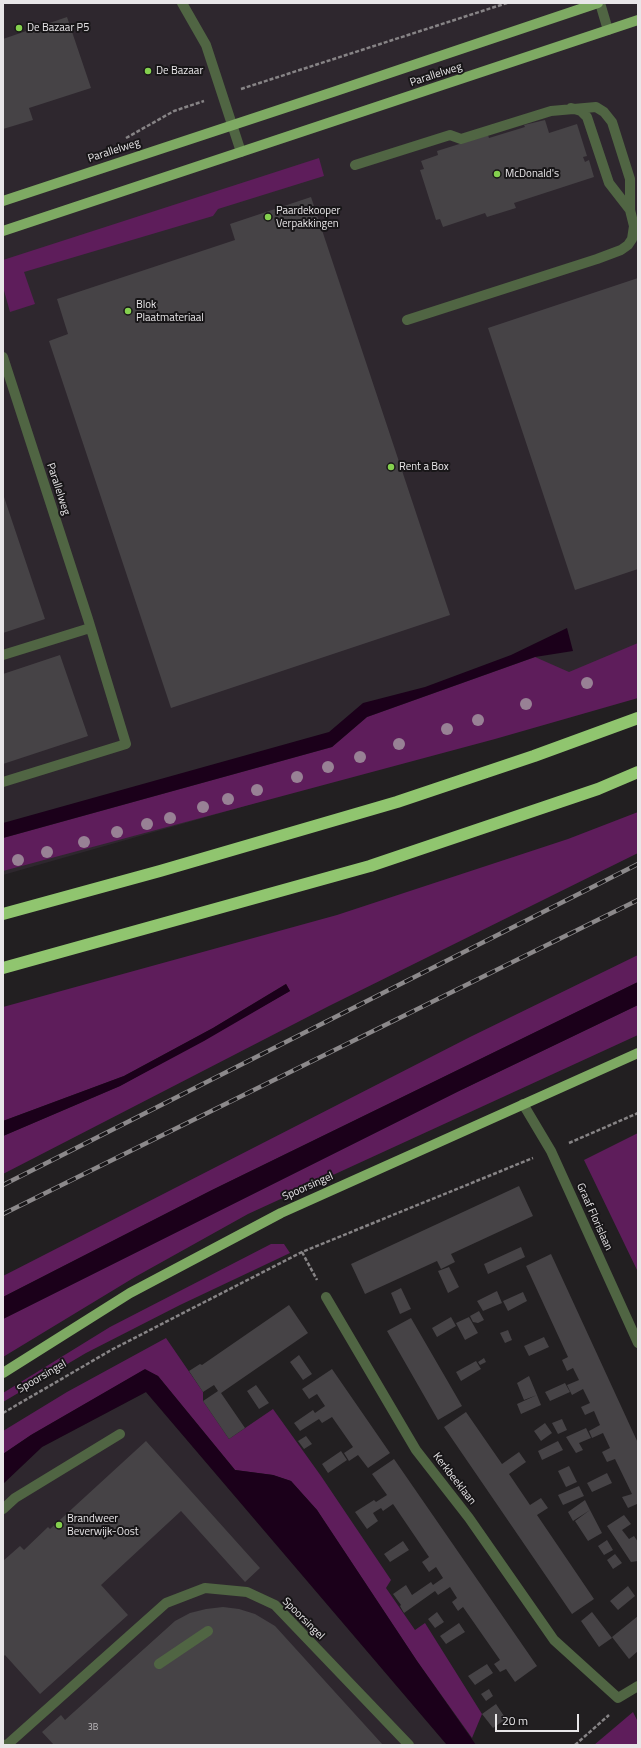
<!DOCTYPE html>
<html>
<head>
<meta charset="utf-8">
<style>
  body { margin:0 }
  #map { position:relative; width:641px; height:1748px; overflow:hidden; background:#221f21; font-family:"Titillium Web",sans-serif }
  canvas { display:block }
  .frame { position:absolute; inset:0; border:4px solid #e8e6e8; pointer-events:none }
  .scale { position:absolute; left:495px; top:1714px; width:84px; height:18px; box-sizing:border-box; border:2px solid #e8e6e8; border-top:0; padding-left:5px; font-size:12px; line-height:14px; white-space:nowrap; color:#e8e6e8; -webkit-text-stroke:3px #181618; paint-order:stroke }
</style>
</head>
<body>
<div id="map">
<canvas width="641" height="1748"></canvas>
<div class="frame"></div>
<div class="scale">20 m</div>
</div>
<script>
const ctx = document.querySelector('canvas').getContext('2d');
ctx.lineJoin = 'round';
function fill(path, color) {
  ctx.fillStyle = color;
  ctx.fill(path, 'evenodd');
}
function shape(rows) {
  const path = new Path2D();
  for (const r of rows) {
    path.moveTo(r[0], r[1]);
    for (let i = 2; i < r.length; i += 2) path.lineTo(r[i], r[i + 1]);
  }
  return path;
}
function stroke(path, color, width, dash) {
  ctx.strokeStyle = color;
  ctx.lineWidth = width;
  ctx.lineCap = dash ? 'butt' : 'round';
  ctx.setLineDash(dash || []);
  ctx.stroke(path);
}
function write(font, color, halo, rows, align = 'center') {
  ctx.font = font + ' "Titillium Web",sans-serif';
  ctx.lineWidth = 4;
  ctx.setLineDash([]);
  ctx.textBaseline = 'middle';
  ctx.strokeStyle = halo;
  ctx.fillStyle = color;
  for (const [text, x, y, turn = 0] of rows) {
    ctx.save();
    ctx.translate(x, y);
    ctx.rotate((+turn || 0) * Math.PI / 180);
    ctx.textAlign = isNaN(turn) ? turn : align;
    if (halo) ctx.strokeText(text, 0, 0);
    ctx.fillText(text, 0, 0);
    ctx.restore();
  }
}
fill(shape([
  [3,3,638,3,638,658,266,800,3,875],
  [146,1392,447,1745,3,1745,3,1484,42,1447]
]), '#2e272e');
fill(shape([
  [319,158,324,176,218,209,213,216,24,272,35,304,10,312,3,287,3,260],
  [638,643,638,698,495,739,3,871,3,838,332,747,367,717,535,657,569,672],
  [638,812,638,853,329,1006,3,1174,3,1136,120,1086,290,991,286,984,213,1028,124,1076,3,1121,3,1007,337,915,568,839],
  [638,955,638,982,212,1190,3,1297,3,1276,470,1037],
  [638,1005,638,1035,248,1214,135,1277,3,1357,3,1319,459,1091],
  [638,1133,638,1272,584,1160],
  [271,1244,284,1244,290,1253,180,1305,86,1353,3,1402,3,1393,110,1327],
  [166,1338,203,1392,203,1401,229,1439,273,1409,321,1476,391,1580,386,1588,415,1630,425,1623,482,1714,472,1738,417,1661,317,1510,291,1481,273,1475,235,1470,158,1376,144,1370,31,1435,3,1454,3,1431,67,1392],
  [633,1712,638,1722,638,1745,594,1745]
]), '#5e1d5b');
fill(shape([
  [567,628,573,651,535,657,367,717,332,747,3,838,3,823,329,732,363,703,425,687,511,655],
  [638,982,638,1005,459,1091,3,1319,3,1297,212,1190],
  [286,984,290,991,204,1041,120,1086,3,1136,3,1121,124,1076,213,1028],
  [145,1369,158,1376,235,1470,273,1475,291,1481,317,1510,417,1661,476,1745,447,1745,146,1392,42,1447,3,1484,3,1454,31,1435]
]), '#1b001a');
fill(shape([
  [67,17,91,88,29,108,33,120,3,129,3,39],
  [545,120,549,133,577,124,587,156,583,157,585,162,589,160,594,177,514,203,516,208,487,217,485,213,443,227,440,219,436,220,420,170,424,169,421,161,438,155,437,151,488,135,489,138,525,127,524,125],
  [311,197,450,615,171,708,49,341,68,334,57,299,235,240,230,224],
  [638,278,638,569,575,590,488,328],
  [3,494,45,619,3,633],
  [60,655,88,736,3,764,3,674],
  [519,1186,533,1216,451,1254,455,1262,441,1269,437,1261,365,1294,351,1264],
  [521,1247,525,1257,488,1274,484,1264],
  [551,1254,638,1443,638,1507,637,1504,628,1508,622,1497,632,1494,615,1459,607,1462,602,1452,610,1448,603,1433,592,1438,589,1431,600,1425,594,1411,585,1415,581,1407,590,1403,583,1389,572,1395,567,1385,579,1380,573,1368,567,1371,562,1360,568,1357,526,1266],
  [449,1267,459,1287,448,1293,438,1271],
  [401,1288,411,1309,400,1314,391,1293],
  [497,1291,502,1303,483,1311,477,1301],
  [523,1292,527,1301,508,1311,503,1301],
  [289,1305,308,1333,221,1393,245,1428,229,1439,203,1401,218,1391,214,1385,203,1392,189,1371,200,1364,202,1365],
  [479,1311,484,1320,478,1323,473,1322,470,1316],
  [451,1317,456,1326,437,1337,432,1328],
  [469,1317,478,1333,465,1340,456,1323],
  [411,1318,462,1406,438,1420,387,1331],
  [508,1330,512,1340,505,1343,500,1333],
  [544,1337,549,1347,529,1356,524,1346],
  [299,1355,312,1374,303,1380,290,1362],
  [484,1358,486,1362,480,1365,478,1362],
  [476,1361,481,1369,461,1381,456,1372],
  [332,1369,390,1453,368,1468,358,1455,349,1461,344,1453,353,1447,332,1417,322,1423,319,1419,300,1431,294,1423,313,1410,315,1413,325,1406,317,1394,309,1399,302,1389],
  [529,1376,537,1395,524,1400,517,1383],
  [565,1383,570,1392,550,1401,545,1392],
  [256,1385,269,1403,259,1409,247,1391],
  [537,1395,541,1405,521,1414,517,1404],
  [466,1412,502,1464,519,1452,526,1462,509,1474,530,1505,541,1498,548,1508,537,1515,594,1599,572,1614,444,1427],
  [562,1419,567,1430,558,1434,552,1423],
  [545,1423,552,1433,541,1441,534,1431],
  [586,1428,591,1438,579,1443,583,1450,576,1453,566,1437],
  [306,1436,312,1444,304,1449,298,1441],
  [146,1441,260,1568,245,1582,181,1511,101,1585,128,1615,40,1694,5,1655,3,1657,3,1561,20,1546,24,1550,48,1527,50,1529],
  [558,1441,563,1450,542,1460,538,1451],
  [341,1451,347,1460,328,1473,322,1464],
  [394,1459,537,1666,515,1682,506,1669,500,1672,494,1664,500,1660,463,1607,458,1611,452,1602,457,1598,450,1587,438,1595,435,1591,404,1613,400,1606,401,1605,393,1594,406,1585,412,1595,431,1582,433,1585,443,1578,436,1567,429,1572,422,1562,429,1557,393,1504,383,1511,381,1508,373,1513,378,1521,367,1529,355,1512,374,1500,376,1502,387,1495,372,1474],
  [569,1466,577,1482,566,1487,558,1471],
  [607,1473,612,1483,592,1492,587,1483],
  [579,1486,584,1496,563,1505,558,1495],
  [585,1500,590,1510,573,1521,568,1512],
  [590,1510,602,1533,588,1541,575,1521],
  [624,1515,631,1524,622,1530,629,1539,634,1536,638,1542,638,1561,631,1562,607,1526],
  [607,1540,613,1550,604,1555,598,1546],
  [403,1541,409,1550,390,1562,384,1554],
  [615,1554,622,1563,613,1569,607,1560],
  [628,1586,635,1596,618,1610,610,1601],
  [223,1607,239,1609,255,1614,275,1626,383,1745,54,1745,42,1732,61,1715,65,1720,175,1621,190,1613,206,1609],
  [437,1612,444,1622,435,1628,428,1619],
  [592,1612,612,1638,599,1647,581,1621],
  [638,1616,638,1651,629,1659,612,1637],
  [459,1623,465,1632,446,1644,440,1636],
  [487,1664,493,1673,475,1685,468,1676],
  [489,1689,493,1696,486,1701,481,1694],
  [496,1704,506,1719,493,1728,482,1714]
]), '#464346');
stroke(shape([
  [241,89,507,3],
  [126,138,174,111,204,101],
  [569,1143,638,1113],
  [302,1252,317,1280],
  [3,1413,113,1349,302,1252,533,1158],
  [575,1745,609,1715]
]), '#878486', 2.5, [4, 2]);
stroke(shape([
  [182,3,206,45,241,152],
  [600,3,608,30],
  [355,165,450,135,461,139,551,111,596,107,604,112,612,122,630,179,630,210],
  [407,320,597,259,621,250,628,245,632,239,634,226,630,210,609,183,587,117,581,111,571,108],
  [3,357,88,619,126,744,3,782],
  [3,655,90,628],
  [523,1104,551,1151,638,1343],
  [326,1297,416,1450,469,1518,554,1640,618,1698,638,1686],
  [3,1509,15,1498,120,1434],
  [159,1664,208,1631],
  [4,1745,8,1744,166,1603,205,1588,247,1592,275,1605,409,1745]
]), '#506543', 10);
stroke(shape([
  [3,201,333,92,598,3],
  [3,231,638,20],
  [3,1373,130,1293,281,1213,638,1053]
]), '#7eaa63', 10);
stroke(shape([
  [3,914,160,871,397,802,534,756,638,718],
  [3,968,370,866,598,789,638,772]
]), '#90c56f', 12);
const rail = shape([
  [3,1185,638,864],
  [3,1214,638,900]
]);
stroke(rail, '#8c898b', 4.5);
stroke(rail, '#181618', 3, [9]);
ctx.fillStyle = '#988195';
for (const [x, y] of [
  [587,683],
  [526,704],
  [478,720],
  [447,729],
  [399,744],
  [360,757],
  [328,767],
  [297,777],
  [257,790],
  [228,799],
  [203,807],
  [170,818],
  [147,824],
  [117,832],
  [84,842],
  [47,852],
  [18,860]
]) {
  ctx.beginPath();
  ctx.arc(x, y, 6, 0, 2 * Math.PI);
  ctx.fill();
}
for (const [x, y, r, color] of [
  [19,28,4,"#84d04e"],
  [148,71,4,"#84d04e"],
  [497,174,4,"#84d04e"],
  [268,217,4,"#84d04e"],
  [128,311,4,"#84d04e"],
  [391,467,4,"#84d04e"],
  [59,1525,4,"#84d04e"]
]) {
  const dot = new Path2D();
  dot.arc(x, y, r, 0, 2 * Math.PI);
  ctx.fillStyle = color;
  ctx.fill(dot);
  stroke(dot, '#181618', 1.5);
}
write('9px', '#c0bdc0', null, [
  ["3B",93,1728]
]);
write('11px', '#e8e6e8', '#181618', [
  ["De Bazaar P5",27,28],
  ["De Bazaar",156,71],
  ["McDonald's",505,174],
  ["Paardekooper",276,211],
  ["Verpakkingen",276,224],
  ["Blok",136,305],
  ["Plaatmateriaal",136,318],
  ["Rent a Box",399,467],
  ["Brandweer",67,1519],
  ["Beverwijk-Oost",67,1532]
], 'left');
write('11px', '#e8e6e8', '#181618', [
  ["Parallelweg",436,75,-18],
  ["Parallelweg",114,151,-18],
  ["Parallelweg",58,489,72],
  ["Spoorsingel",308,1187,-24],
  ["Graaf Florislaan",594,1217,66],
  ["Spoorsingel",42,1377,-30],
  ["Kerkbeeklaan",454,1479,52],
  ["Spoorsingel",303,1619,45]
]);
</script>
</body>
</html>
